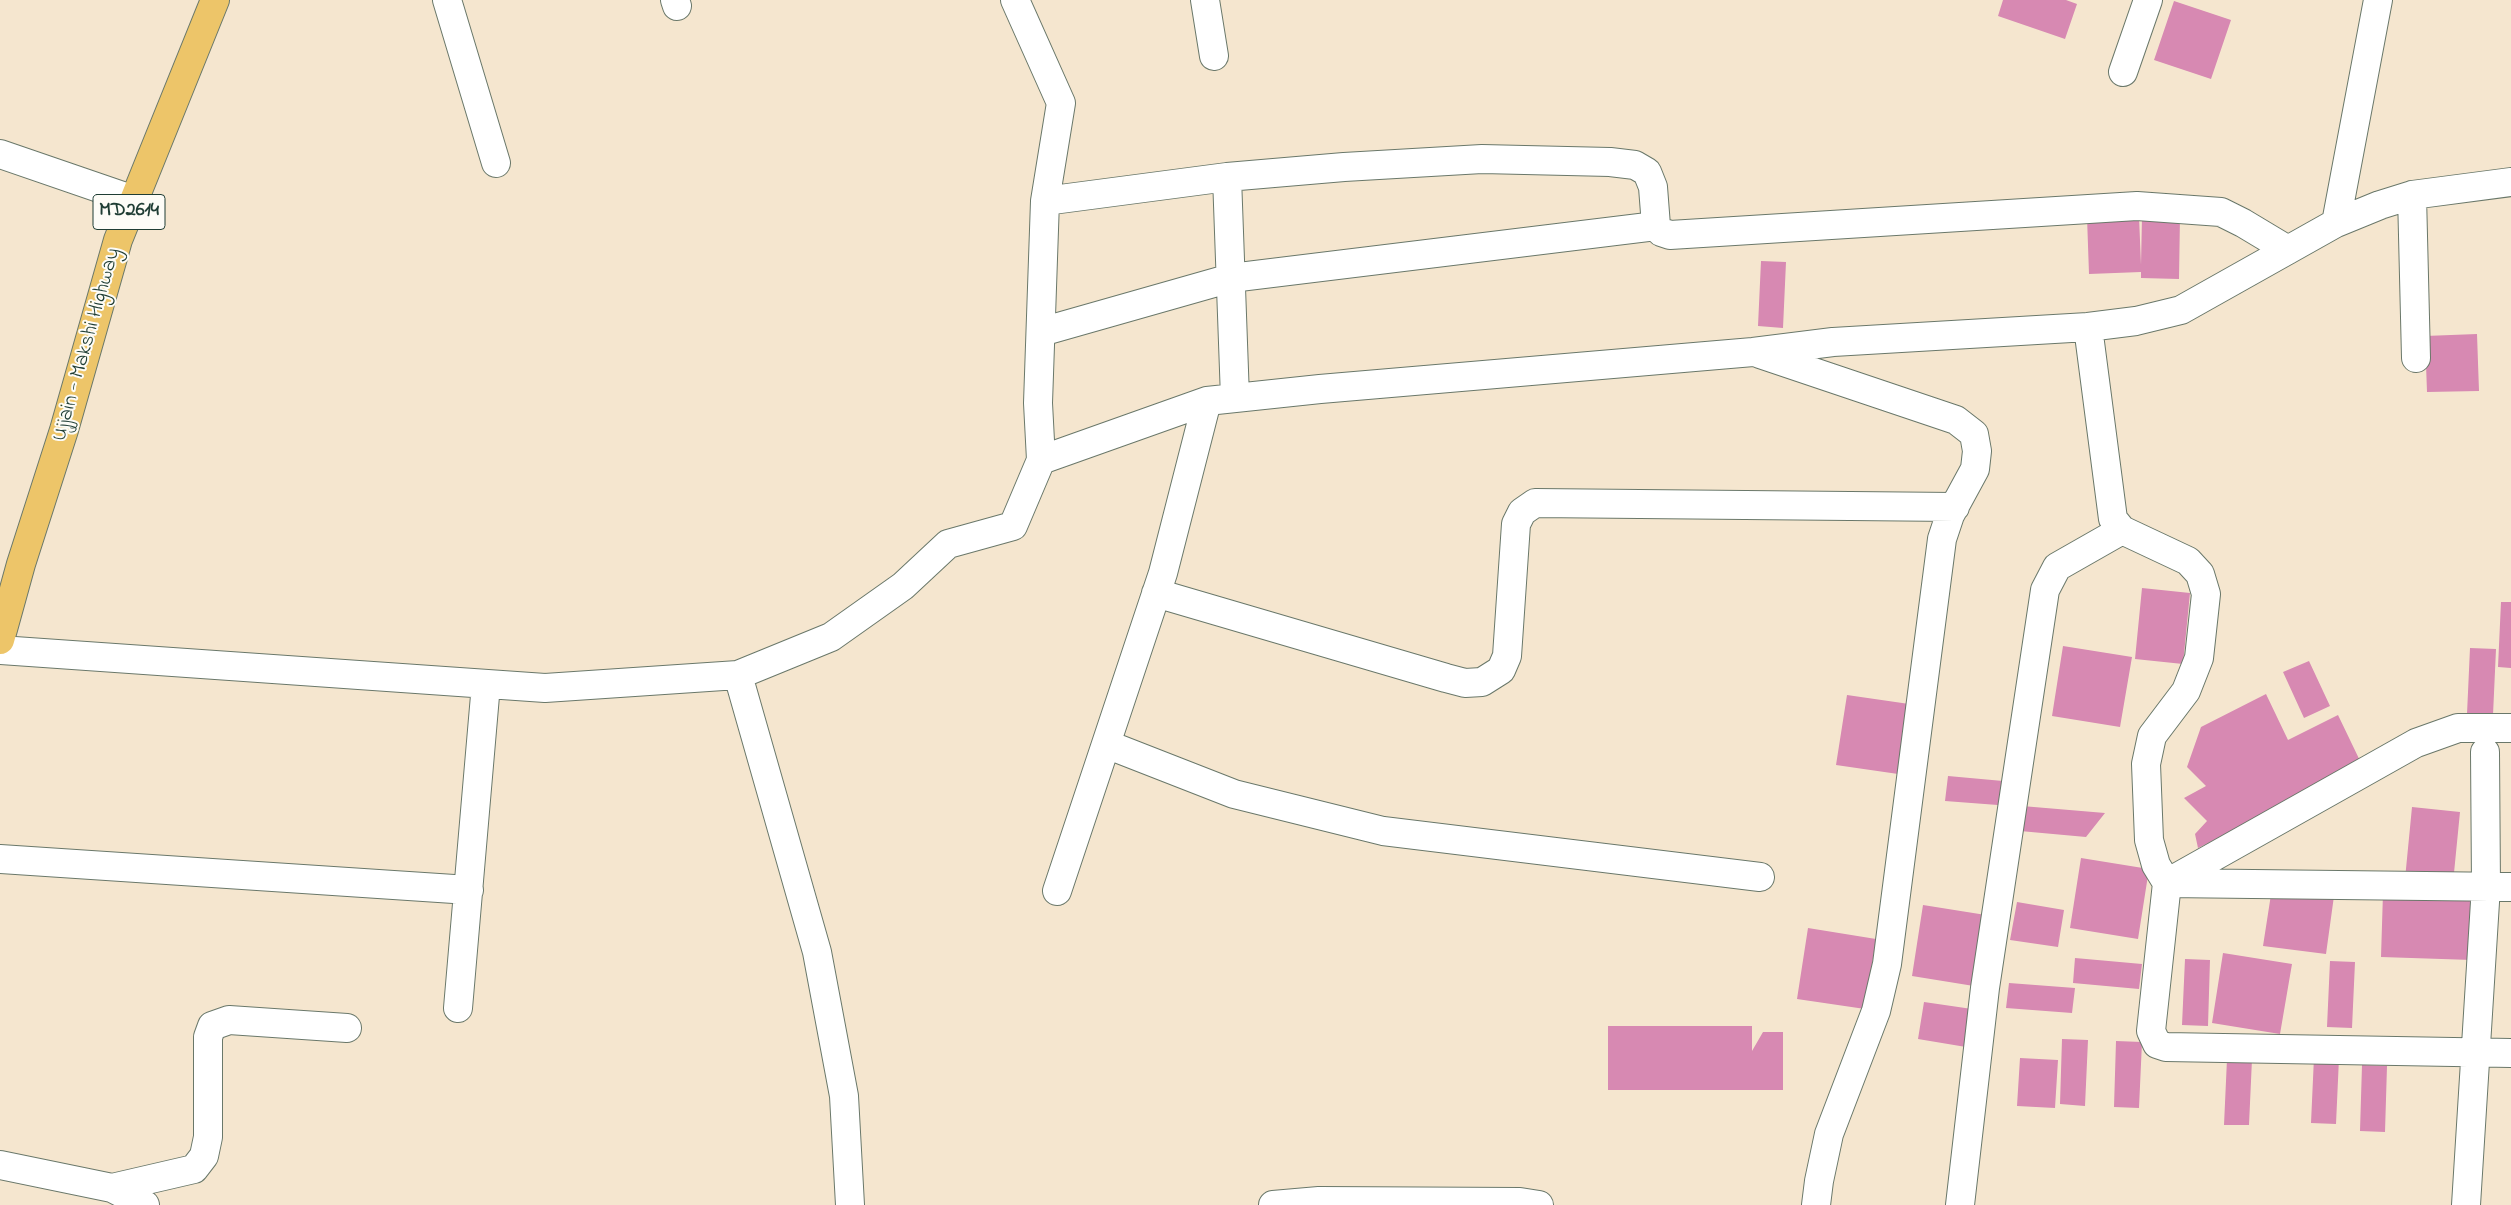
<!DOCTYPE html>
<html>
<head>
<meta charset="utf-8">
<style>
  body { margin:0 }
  canvas { display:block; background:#f5e6cf }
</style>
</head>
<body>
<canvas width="2511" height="1205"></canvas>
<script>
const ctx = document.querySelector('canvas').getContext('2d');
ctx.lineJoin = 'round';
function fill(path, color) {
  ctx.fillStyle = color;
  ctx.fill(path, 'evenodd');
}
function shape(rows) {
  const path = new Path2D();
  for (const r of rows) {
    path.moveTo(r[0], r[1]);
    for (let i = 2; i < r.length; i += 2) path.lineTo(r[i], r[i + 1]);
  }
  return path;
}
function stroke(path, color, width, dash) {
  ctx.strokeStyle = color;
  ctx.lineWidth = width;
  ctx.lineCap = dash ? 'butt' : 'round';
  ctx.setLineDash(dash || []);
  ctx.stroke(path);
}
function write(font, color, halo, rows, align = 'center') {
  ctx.font = font + ' "Indie Flower",sans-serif';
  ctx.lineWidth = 4;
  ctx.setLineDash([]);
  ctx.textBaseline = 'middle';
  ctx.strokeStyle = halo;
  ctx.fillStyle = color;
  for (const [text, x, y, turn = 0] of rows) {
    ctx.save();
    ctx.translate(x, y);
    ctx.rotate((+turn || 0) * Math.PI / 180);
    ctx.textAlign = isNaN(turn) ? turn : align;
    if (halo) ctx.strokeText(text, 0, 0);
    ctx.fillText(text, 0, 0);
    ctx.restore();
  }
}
fill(shape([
  [2003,0,2066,0,2077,4,2065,39,1998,16],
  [2174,1,2231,20,2211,79,2154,60],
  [2139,216,2141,265,2142,216,2180,216,2179,279,2141,278,2141,272,2089,274,2087,217],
  [1761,261,1786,262,1783,328,1758,326],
  [2477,334,2479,391,2427,392,2425,336],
  [2142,588,2190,593,2183,664,2135,659],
  [2501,602,2511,602,2511,668,2498,667],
  [2063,646,2132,657,2120,727,2052,716],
  [2470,648,2496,649,2493,715,2467,714],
  [2309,661,2330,706,2304,718,2283,672],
  [2266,694,2288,740,2338,715,2363,767,2198,848,2195,834,2207,821,2184,798,2206,786,2187,767,2201,727],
  [1847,695,1916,705,1905,775,1836,765],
  [1948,776,2014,782,2011,806,1945,801],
  [2022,806,2105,813,2086,837,2020,831],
  [2412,807,2460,812,2453,883,2405,879],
  [2081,858,2149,869,2138,939,2070,928],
  [2272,888,2334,896,2326,954,2263,946],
  [2383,893,2474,896,2472,960,2381,957],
  [2017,902,2064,910,2058,947,2010,940],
  [1923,905,1992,916,1980,987,1912,976],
  [1808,928,1876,939,1865,1009,1797,999],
  [2223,953,2292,964,2280,1034,2212,1023],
  [2075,958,2142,964,2139,989,2073,983],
  [2185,959,2210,960,2208,1026,2182,1025],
  [2330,961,2355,962,2352,1028,2327,1027],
  [2009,983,2075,988,2072,1013,2006,1008],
  [1924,1002,1972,1009,1966,1047,1918,1039],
  [1608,1026,1752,1026,1752,1051,1763,1032,1783,1032,1783,1090,1608,1090],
  [2062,1039,2088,1040,2085,1106,2060,1104],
  [2116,1041,2142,1042,2139,1108,2114,1107],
  [2314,1057,2339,1058,2336,1124,2311,1123],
  [2020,1058,2058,1060,2055,1108,2017,1106],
  [2227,1059,2252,1059,2249,1125,2224,1125],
  [2362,1065,2387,1066,2385,1132,2360,1131]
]), '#d789b2');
const minor = shape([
  [447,0,496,163],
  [675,0,677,6],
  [1205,0,1214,56],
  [2123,72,2148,0],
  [0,154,134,200],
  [1227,177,1235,398],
  [2412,195,2416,358],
  [1045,201,1227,177,1344,167,1482,159,1610,162,1635,165,1647,172,1653,187,1656,226,1661,232,1670,235,2137,206,2221,212,2243,223,2288,250],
  [2336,223,2378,0],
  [2088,327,2113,519,2122,530,2188,561,2200,574,2206,594,2199,658,2186,691,2152,736,2146,764,2149,840,2156,865,2167,883,2511,887],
  [1041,332,1231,278,1656,226],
  [1760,354,1956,420,1974,434,1977,451,1975,469,1950,515,1942,539,1887,964,1876,1011,1829,1134,1819,1181,1816,1205],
  [1041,460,1207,401,1320,389,1753,352,1833,342,2088,327,2136,321,2181,310,2336,223,2380,205,2412,195,2511,182],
  [1156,593,1446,678,1465,683,1482,682,1501,670,1507,656,1516,524,1522,512,1535,503,1955,507],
  [0,650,545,688,738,675,817,952,844,1096,850,1205],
  [738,675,831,637,903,586,948,544,1013,526,1041,460,1038,403,1045,201,1061,103,1015,0],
  [2511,728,2458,728,2416,743,2167,883,2151,1031,2157,1044,2166,1047,2511,1053],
  [1106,744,1234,794,1383,831,1760,877],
  [0,859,469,890],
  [1057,891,1163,573,1207,401],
  [458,1008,486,684],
  [0,1165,112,1188,145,1205],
  [112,1188,194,1169,204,1156,208,1137,208,1037,212,1026,229,1020,347,1028],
  [1273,1205,1319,1201,1520,1202,1539,1205],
  [1960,1205,1985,988,2045,590,2057,567,2122,530],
  [2466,1205,2486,886,2485,752]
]);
const primary = shape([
  [0,640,21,564,64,430,118,240,215,0]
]);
stroke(minor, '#6a786a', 30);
stroke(primary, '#6a786a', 30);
stroke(minor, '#fff', 28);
stroke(primary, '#edc569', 28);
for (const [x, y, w] of [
  [129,212,72]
]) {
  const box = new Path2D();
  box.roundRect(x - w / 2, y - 17.5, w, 35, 4);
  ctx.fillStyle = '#fdfcf7';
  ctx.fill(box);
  stroke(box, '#1f3d34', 1);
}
write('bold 20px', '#1f3d34', null, [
  ["MD2614",129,212]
]);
write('21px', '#1f3d34', '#fdfcf7', [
  ["Ujjain - Makshi Highway",88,345,-74]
]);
</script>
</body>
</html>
